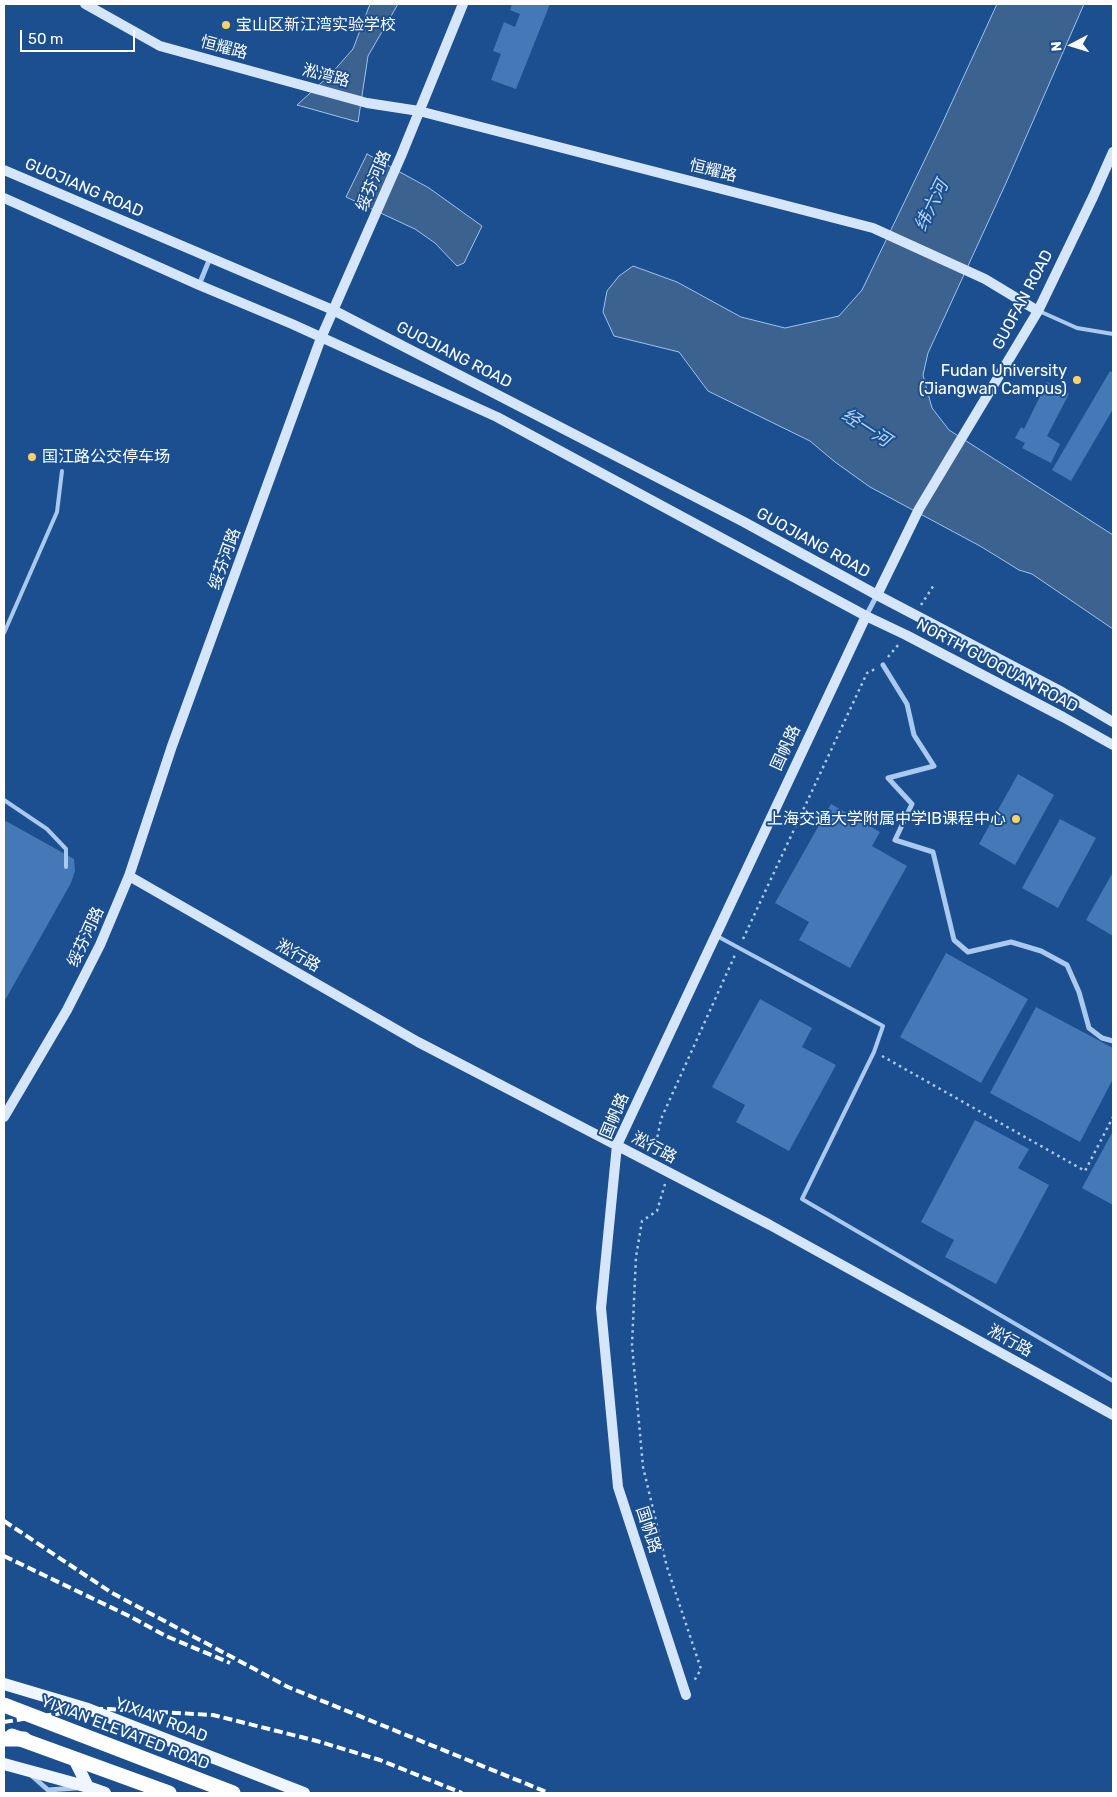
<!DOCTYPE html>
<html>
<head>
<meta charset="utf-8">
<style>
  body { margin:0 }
  #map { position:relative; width:1117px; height:1797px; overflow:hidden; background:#1b4f8f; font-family:Rubik,sans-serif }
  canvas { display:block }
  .frame { position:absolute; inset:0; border:5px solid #fff; pointer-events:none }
  .north { position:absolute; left:1047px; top:20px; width:50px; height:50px; -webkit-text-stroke:4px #1b4f8f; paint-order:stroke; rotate:265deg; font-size:14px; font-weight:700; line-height:20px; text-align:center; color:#fff }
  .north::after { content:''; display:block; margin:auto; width:18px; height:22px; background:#fff; clip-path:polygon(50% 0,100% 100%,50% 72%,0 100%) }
  .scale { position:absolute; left:20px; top:30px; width:115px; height:22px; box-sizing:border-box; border:2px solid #fff; border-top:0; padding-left:6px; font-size:15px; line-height:18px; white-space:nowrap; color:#fff; -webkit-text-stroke:4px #1b4f8f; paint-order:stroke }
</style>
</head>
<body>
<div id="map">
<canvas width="1117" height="1797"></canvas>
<div class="frame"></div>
<div class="north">N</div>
<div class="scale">50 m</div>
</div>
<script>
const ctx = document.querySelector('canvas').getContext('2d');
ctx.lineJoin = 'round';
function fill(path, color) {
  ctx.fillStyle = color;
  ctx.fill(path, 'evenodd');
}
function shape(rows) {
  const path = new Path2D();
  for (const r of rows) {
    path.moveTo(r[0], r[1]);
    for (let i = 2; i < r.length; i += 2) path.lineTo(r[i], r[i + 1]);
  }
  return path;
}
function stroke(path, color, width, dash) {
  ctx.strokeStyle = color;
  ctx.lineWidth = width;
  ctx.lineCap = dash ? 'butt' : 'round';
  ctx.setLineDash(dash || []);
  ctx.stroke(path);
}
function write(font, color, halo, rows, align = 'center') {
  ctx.font = font + ' Rubik,"Noto Sans SC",sans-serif';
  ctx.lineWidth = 4;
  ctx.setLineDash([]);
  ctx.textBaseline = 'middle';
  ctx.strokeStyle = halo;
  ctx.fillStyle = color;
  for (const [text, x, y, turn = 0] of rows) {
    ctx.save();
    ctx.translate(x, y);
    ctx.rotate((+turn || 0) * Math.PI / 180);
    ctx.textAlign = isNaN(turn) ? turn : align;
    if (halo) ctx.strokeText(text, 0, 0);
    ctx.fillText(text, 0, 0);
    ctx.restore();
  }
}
const water = shape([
  [370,4,398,4,368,56,358,122,297,105,331,74,353,49,370,4],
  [997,4,1084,4,1006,183,928,353,923,375,932,408,949,430,1113,535,1113,629,1032,574,1019,570,980,546,870,487,835,462,810,441,708,391,679,352,614,336,603,312,607,291,619,276,633,266,677,282,741,317,785,328,839,316,862,290,941,126,997,4],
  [367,154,429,188,482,226,464,263,457,266,435,243,415,229,346,197,367,154]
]);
fill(water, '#3c6290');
stroke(water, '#9cc4f0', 1);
fill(shape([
  [512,4,550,4,516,89,491,80,501,54,493,51,504,22,515,27,520,14,510,10],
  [1110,371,1113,373,1113,409,1071,481,1052,470],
  [1047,382,1069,394,1047,436,1060,444,1051,463,1022,448,1025,443,1015,438,1021,427,1024,429],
  [1018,774,1054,795,1015,865,979,844],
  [831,804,880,832,872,846,907,866,850,968,799,940,809,922,775,903],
  [1060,819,1096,838,1058,908,1022,888],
  [4,820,74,859,75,871,71,883,4,1002],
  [1113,872,1113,936,1086,920],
  [946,953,1028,999,981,1083,900,1037],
  [760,999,812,1028,802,1047,836,1065,789,1151,736,1122,745,1105,712,1087],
  [1036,1007,1113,1048,1113,1079,1080,1142,990,1093],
  [975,1120,1029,1149,1018,1168,1049,1185,996,1284,945,1257,954,1240,921,1222],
  [1113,1131,1113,1205,1082,1188]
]), '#4478b7');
stroke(shape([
  [921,605,934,585],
  [888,657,899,644],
  [743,939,867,673,875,669],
  [882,1056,1085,1171,1113,1117],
  [668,1159,668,1152,657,1139,661,1119,735,955],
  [665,1184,657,1211,642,1221,636,1257,632,1345,643,1467,667,1567,701,1669,694,1681]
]), '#a9c9ee', 2.5, [2.5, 4]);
stroke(shape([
  [1039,311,1077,328,1113,334],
  [4,633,57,512,62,471],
  [4,800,47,829,66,849,66,867],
  [717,936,883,1026,874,1052,802,1199,1113,1381]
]), '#a9c9ee', 4);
stroke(shape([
  [199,285,210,258],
  [866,616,877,595],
  [883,665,907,704,914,735,934,766,888,778,912,804,895,840,933,852,954,940,968,952,1011,942,1041,951,1067,965,1079,992,1089,1028,1102,1038,1113,1041],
  [31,1775,48,1790,76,1788]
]), '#a9c9ee', 5);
stroke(shape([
  [85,4,160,46,367,103,419,111,873,228,985,279,1038,311],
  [4,170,333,310,744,522,877,595,1062,692,1113,722],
  [4,198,199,285,292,324,497,417,866,616,906,635,1063,717,1113,745],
  [877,595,919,509,1038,311,1093,197,1113,152],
  [129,876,418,1042,770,1225,1113,1415],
  [4,1117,67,1010,100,945,129,876,172,746,321,338,401,156,463,4],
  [686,1695,618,1487,601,1308,617,1145,866,616]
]), '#d6e6fa', 10);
stroke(shape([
  [4,1684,88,1709,304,1793],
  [76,1763,88,1787],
  [4,1764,88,1787,105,1793]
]), '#f0f6ff', 12);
stroke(shape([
  [12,1736,169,1793]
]), '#fff', 15);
stroke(shape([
  [4,1521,112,1593,288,1687,549,1793],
  [4,1556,129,1616,166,1636,230,1663],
  [4,1722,88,1709,109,1709,213,1715,317,1741,380,1760,462,1793]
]), '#fff', 4, [9, 4]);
stroke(shape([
  [4,1705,233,1793],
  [4,1739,24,1739]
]), '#fff', 15);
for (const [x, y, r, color] of [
  [226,25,5,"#ffd166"],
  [1077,380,5,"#ffd166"],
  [32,457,5,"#ffd166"],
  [1016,819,5,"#ffd166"]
]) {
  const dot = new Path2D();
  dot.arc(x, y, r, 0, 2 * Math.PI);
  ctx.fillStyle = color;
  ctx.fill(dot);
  stroke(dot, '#1b4f8f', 2);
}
write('16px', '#fff', '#1b4f8f', [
  ["宝山区新江湾实验学校",236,25],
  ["Fudan University",1067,371,"right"],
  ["(Jiangwan Campus)",1067,389,"right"],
  ["国江路公交停车场",42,457],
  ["上海交通大学附属中学IB课程中心",1006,819,"right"]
], 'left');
write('16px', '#fff', '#1b4f8f', [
  ["恒耀路",224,48,15],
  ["淞湾路",326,76,15],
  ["恒耀路",713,171,14],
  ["绥芬河路",374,181,-67],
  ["GUOJIANG ROAD",84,188,23],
  ["GUOFAN ROAD",1023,300,-62],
  ["GUOJIANG ROAD",454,355,27],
  ["GUOJIANG ROAD",813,543,29],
  ["绥芬河路",225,559,-70],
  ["NORTH GUOQUAN ROAD",997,666,28],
  ["国帆路",786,748,-65],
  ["绥芬河路",86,937,-65],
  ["淞行路",298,956,30],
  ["国帆路",615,1116,-67],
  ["淞行路",654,1148,28],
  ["淞行路",1010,1341,29],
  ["国帆路",648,1530,72],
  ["YIXIAN ROAD",161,1720,21],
  ["YIXIAN ELEVATED ROAD",125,1733,21]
]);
write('italic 18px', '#b5d3f5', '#1b4f8f', [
  ["纬六河",932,206,-64],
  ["经一河",866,428,33]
]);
</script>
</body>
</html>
